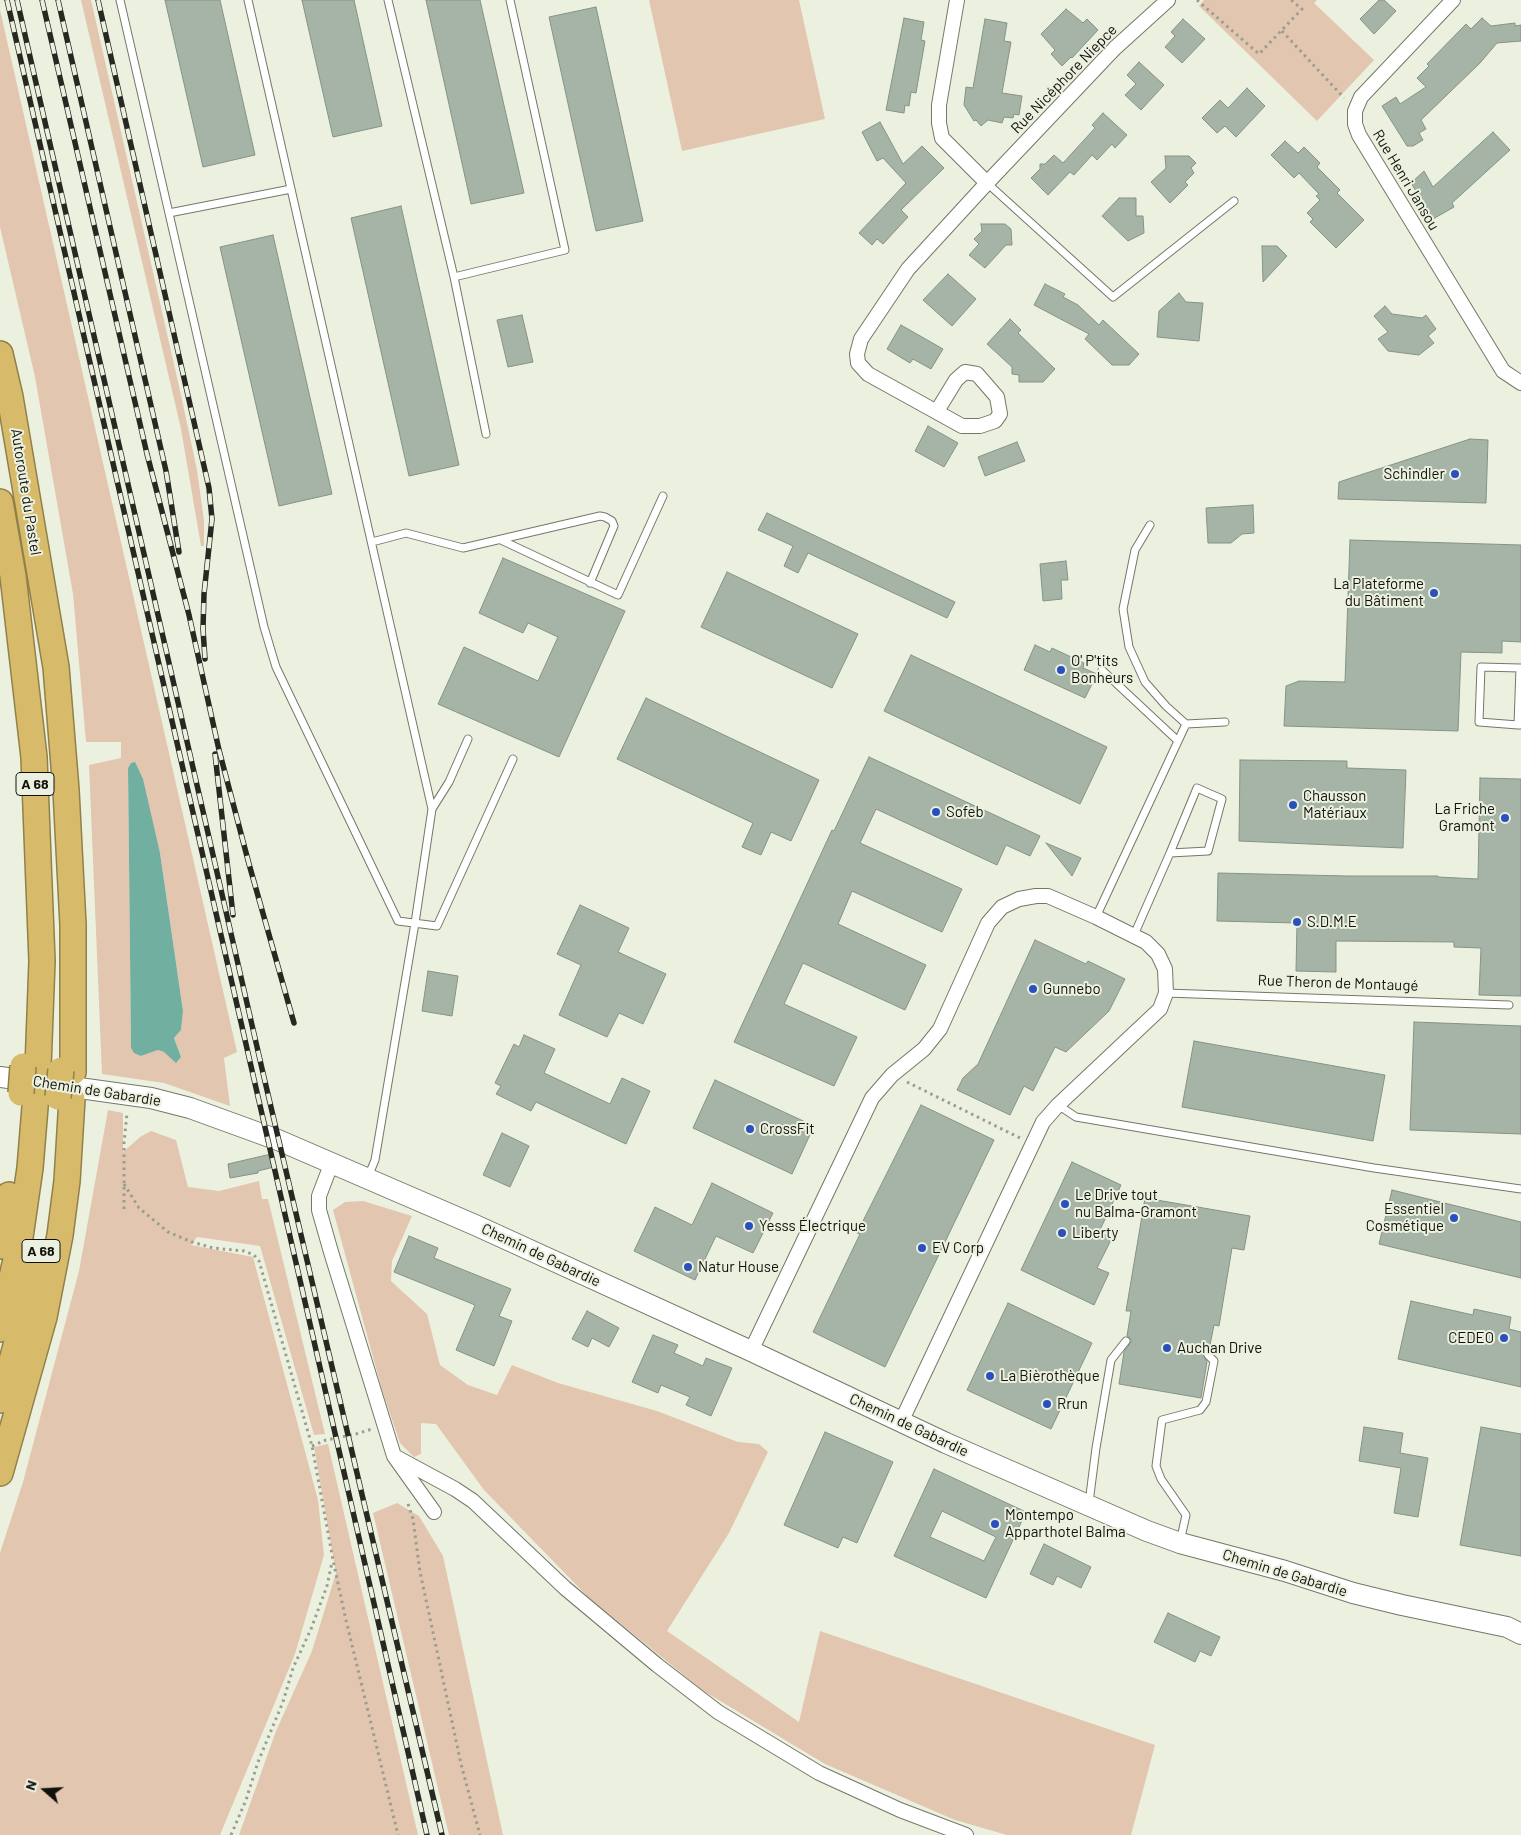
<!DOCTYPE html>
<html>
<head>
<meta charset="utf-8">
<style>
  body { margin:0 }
  #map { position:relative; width:1521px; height:1835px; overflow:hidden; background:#ecf1df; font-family:Barlow,sans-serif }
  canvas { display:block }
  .north { position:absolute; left:20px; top:1765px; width:50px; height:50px; -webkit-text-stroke:4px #ecf1df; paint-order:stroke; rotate:289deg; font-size:14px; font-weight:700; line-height:20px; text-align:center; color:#10110b }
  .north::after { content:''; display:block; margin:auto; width:18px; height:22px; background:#10110b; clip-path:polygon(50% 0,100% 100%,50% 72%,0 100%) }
</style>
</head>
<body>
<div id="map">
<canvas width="1521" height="1835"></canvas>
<div class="north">N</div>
</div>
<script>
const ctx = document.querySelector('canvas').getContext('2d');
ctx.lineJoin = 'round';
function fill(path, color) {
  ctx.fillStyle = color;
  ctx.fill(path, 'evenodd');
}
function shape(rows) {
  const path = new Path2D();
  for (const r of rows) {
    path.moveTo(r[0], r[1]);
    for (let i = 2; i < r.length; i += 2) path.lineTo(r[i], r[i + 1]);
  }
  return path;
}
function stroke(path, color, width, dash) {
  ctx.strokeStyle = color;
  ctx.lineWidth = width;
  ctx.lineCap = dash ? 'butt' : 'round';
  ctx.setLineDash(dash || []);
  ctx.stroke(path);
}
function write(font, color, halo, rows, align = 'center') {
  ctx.font = font + ' Barlow,sans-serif';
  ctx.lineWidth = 4;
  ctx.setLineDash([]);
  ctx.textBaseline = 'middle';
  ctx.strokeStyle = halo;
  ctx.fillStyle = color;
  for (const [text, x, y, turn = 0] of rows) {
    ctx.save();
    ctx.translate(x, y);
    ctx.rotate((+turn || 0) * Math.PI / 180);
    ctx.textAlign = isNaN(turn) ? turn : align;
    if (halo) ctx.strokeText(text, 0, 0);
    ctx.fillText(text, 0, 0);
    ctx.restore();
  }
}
fill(shape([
  [81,0,91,0,181,395,197,470,204,521,204,546,201,546,181,429],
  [649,0,799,0,825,119,682,151],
  [1204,0,1317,0,1314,3,1374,60,1317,121,1199,6],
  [0,10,237,1052,224,1058,230,1106,164,1083,102,1074,89,765,121,758,121,742,86,742,73,594,35,377,0,227],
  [131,763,160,853,183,1011,181,1030,174,1038,181,1057,158,1050,141,1056,131,1048,128,768],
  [108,1110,123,1113,123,1152,140,1137,151,1131,176,1140,188,1187,219,1191,259,1181,262,1199,268,1199,325,1434,314,1435,260,1246,197,1237,191,1245,253,1257,318,1500,324,1555,295,1654,220,1835,0,1835,0,1553,23,1482,79,1271],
  [363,1201,412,1216,392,1261,391,1281,427,1314,440,1365,468,1385,497,1395,512,1365,558,1383,657,1411,738,1442,759,1444,768,1452,729,1533,667,1631,799,1722,820,1631,1155,1745,1131,1835,1007,1835,955,1820,825,1764,702,1690,588,1597,484,1490,436,1424,421,1423,421,1454,414,1457,400,1443,382,1390,333,1210,345,1202],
  [328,1444,418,1835,239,1835,276,1731,312,1651,336,1573,314,1447],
  [397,1503,419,1516,443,1556,503,1835,449,1835,373,1513]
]), '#e2c6af');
fill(shape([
  [135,762,143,779,160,853,183,1011,181,1030,174,1038,181,1057,176,1063,164,1052,158,1050,141,1056,134,1053,131,1048,128,768,131,763]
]), '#71afa1');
const building = shape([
  [165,0,220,0,255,155,203,167,165,0],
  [302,0,354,0,382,126,333,137,302,0],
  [426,0,480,0,524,193,471,204,426,0],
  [1379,0,1384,0,1396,11,1374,34,1360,19,1379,0],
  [596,7,643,221,596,231,549,17,596,7],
  [1066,9,1083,23,1087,19,1098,30,1072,58,1071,57,1062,66,1051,54,1055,50,1041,34,1066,9],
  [904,18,924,22,921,40,925,41,916,93,911,92,909,106,905,105,904,113,886,110,904,18],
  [1482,18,1491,26,1515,23,1515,26,1521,25,1521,41,1497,43,1480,63,1421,120,1426,129,1419,133,1423,140,1413,146,1407,146,1382,106,1396,97,1400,104,1426,87,1417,78,1429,66,1427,64,1466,24,1471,29,1482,18],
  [985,19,1007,23,1004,41,1011,42,1002,93,1022,96,1019,115,1014,114,1013,118,1004,117,1002,123,988,120,981,126,976,120,974,121,964,105,966,87,973,88,985,19],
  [1183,19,1205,39,1182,63,1165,47,1175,36,1171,32,1183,19],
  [1139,62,1164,85,1141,110,1125,95,1136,84,1127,75,1139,62],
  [1247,88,1265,106,1236,137,1225,126,1217,133,1202,118,1220,100,1228,108,1247,88],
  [1103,113,1127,135,1115,148,1112,144,1097,160,1092,155,1074,175,1070,172,1048,195,1031,178,1040,169,1040,164,1045,164,1054,155,1063,163,1095,128,1092,125,1103,113],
  [880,122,903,164,922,146,944,168,901,210,908,217,883,244,877,239,872,245,859,233,906,183,883,158,877,161,862,132,880,122],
  [1493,132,1510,150,1452,203,1454,207,1433,219,1411,183,1424,171,1433,187,1493,132],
  [1285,141,1298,153,1304,147,1320,163,1317,167,1340,190,1337,193,1364,220,1336,248,1310,222,1313,219,1307,213,1320,200,1316,196,1319,194,1299,173,1294,178,1271,155,1285,141],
  [1165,156,1189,156,1196,163,1191,168,1194,173,1185,182,1188,185,1170,203,1151,182,1166,168,1165,156],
  [1119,198,1136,198,1136,216,1143,216,1144,233,1128,241,1102,216,1119,198],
  [401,206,459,465,409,476,351,218,401,206],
  [981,224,1005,224,1011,229,1012,245,1006,245,985,268,969,255,979,244,974,239,982,231,981,224],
  [273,235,332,494,279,506,220,247,273,235],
  [1262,246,1277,246,1287,256,1263,282,1262,246],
  [948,274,976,299,952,326,923,300,948,274],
  [1045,284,1065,294,1063,297,1078,305,1099,325,1103,320,1139,354,1129,365,1112,365,1085,339,1089,334,1034,305,1045,284],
  [1179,293,1186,302,1203,303,1199,341,1157,337,1159,311,1179,293],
  [1385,306,1392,314,1422,318,1426,315,1436,329,1428,336,1434,343,1419,355,1388,351,1378,339,1388,332,1374,316,1385,306],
  [522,315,533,362,508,367,497,320,522,315],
  [1010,319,1021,330,1018,333,1055,369,1043,382,1019,382,1019,375,1012,374,1012,367,987,344,1010,319],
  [901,325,943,349,931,369,913,359,910,363,887,349,901,325],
  [928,426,958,443,944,467,915,451,928,426],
  [1470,439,1488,440,1486,503,1338,499,1339,482,1470,439],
  [1017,442,1025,461,985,476,978,457,1017,442],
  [1253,505,1254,533,1242,534,1231,543,1208,543,1206,508,1253,505],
  [767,513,955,602,947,618,808,553,798,573,784,566,793,546,758,530,767,513],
  [1350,540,1521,545,1521,642,1502,641,1502,653,1461,652,1458,731,1284,726,1286,686,1299,681,1345,682,1350,540],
  [503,558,625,611,559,757,438,704,464,647,538,681,558,637,528,623,523,633,479,613,503,558],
  [1066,561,1068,580,1061,580,1062,599,1043,601,1040,564,1066,561],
  [727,572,858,634,832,688,701,627,727,572],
  [1035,645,1050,652,1052,648,1084,663,1083,668,1097,674,1085,698,1024,670,1035,645],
  [911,655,1107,747,1080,804,884,711,911,655],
  [646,698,819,780,791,841,771,832,761,855,742,847,753,823,617,759,646,698],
  [869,757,1040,836,1030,856,1006,845,997,865,876,809,860,843,962,889,942,932,852,891,838,924,926,965,905,1010,803,963,784,1004,857,1037,834,1086,734,1042,832,830,834,831,869,757],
  [1240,760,1347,761,1347,768,1406,770,1403,848,1239,841,1240,760],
  [1480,778,1521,779,1521,996,1479,995,1481,948,1454,947,1454,942,1336,941,1336,972,1296,971,1297,923,1217,921,1218,873,1348,876,1438,876,1438,877,1478,879,1480,778],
  [1046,843,1081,858,1072,876,1046,843],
  [580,905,629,928,618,952,666,974,643,1024,619,1013,607,1037,559,1015,581,965,557,954,580,905],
  [1035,940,1086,964,1088,961,1125,979,1109,1011,1066,1052,1055,1047,1033,1091,1024,1086,1010,1115,957,1090,963,1078,978,1064,1035,940],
  [428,971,458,976,452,1016,422,1011,428,971],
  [1414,1022,1521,1026,1521,1134,1410,1130,1414,1022],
  [524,1035,555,1049,544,1073,610,1104,622,1078,650,1091,626,1144,536,1102,531,1111,496,1094,501,1086,495,1083,514,1044,519,1047,524,1035],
  [1194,1041,1385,1075,1373,1141,1182,1107,1194,1041],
  [715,1080,814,1126,792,1174,693,1128,715,1080],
  [921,1105,994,1140,885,1367,813,1332,860,1234,857,1233,921,1105],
  [502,1133,529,1146,510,1187,483,1175,502,1133],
  [271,1154,274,1167,258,1171,258,1173,230,1178,228,1164,271,1154],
  [1072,1162,1121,1185,1099,1232,1112,1238,1097,1268,1109,1273,1094,1305,1021,1270,1072,1162],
  [712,1183,773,1213,753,1253,716,1236,695,1280,634,1251,655,1207,692,1225,712,1183],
  [1392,1190,1521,1222,1521,1278,1379,1244,1392,1190],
  [1145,1198,1250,1216,1244,1250,1232,1248,1219,1326,1214,1325,1209,1350,1205,1351,1203,1354,1207,1362,1201,1398,1119,1384,1124,1352,1131,1342,1131,1339,1127,1336,1131,1311,1126,1311,1145,1198],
  [409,1236,438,1248,434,1258,511,1289,499,1316,512,1321,494,1366,456,1350,475,1305,394,1272,409,1236],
  [1411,1301,1473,1315,1474,1309,1511,1317,1509,1329,1521,1332,1521,1387,1398,1359,1411,1301],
  [1008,1303,1092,1343,1051,1429,967,1390,1008,1303],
  [587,1311,619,1328,609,1347,592,1338,588,1347,572,1339,587,1311],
  [653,1335,678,1345,674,1353,703,1366,706,1358,732,1368,711,1416,686,1405,690,1397,661,1385,658,1393,632,1382,653,1335],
  [1364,1427,1403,1433,1400,1453,1428,1458,1418,1517,1394,1513,1401,1468,1359,1461,1364,1427],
  [1481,1427,1521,1434,1521,1556,1460,1545,1481,1427],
  [825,1432,893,1462,857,1543,843,1537,838,1548,784,1525,825,1432],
  [934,1469,1026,1512,986,1598,894,1556,934,1469],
  [942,1511,996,1537,984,1561,930,1537,942,1511],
  [1044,1544,1091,1567,1081,1588,1057,1576,1053,1585,1030,1574,1044,1544],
  [1168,1613,1220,1637,1211,1656,1200,1651,1195,1662,1154,1642,1168,1613]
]);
fill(building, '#a5b4a7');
stroke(building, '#859387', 1);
const lane = shape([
  [120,0,264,627,276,667,398,921,437,926,513,759],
  [388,0,454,277,486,434],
  [987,183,1113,297,1234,201],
  [291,189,432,809,415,923,375,1160,368,1177],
  [169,213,291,189,248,0],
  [454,277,565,250,510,0],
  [1150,525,1135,550,1123,609,1129,647,1145,682,1166,706,1186,724],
  [501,540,618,595,663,496],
  [372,542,406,533,463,548,600,516,605,517,612,521,614,526,590,583],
  [1102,670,1178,741],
  [1518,725,1520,668,1481,667,1479,722,1518,725,1521,725],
  [432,809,449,782,468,739],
  [1096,917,1186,724,1225,722],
  [1134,935,1170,853,1208,851,1222,799,1197,788,1170,853],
  [1166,993,1509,1005],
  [1058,1105,1076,1117,1374,1168,1521,1189],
  [1087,1503,1090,1495,1096,1448,1111,1360,1126,1341],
  [1180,1542,1186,1515,1161,1479,1156,1466,1162,1420,1200,1410,1206,1402,1214,1361,1208,1355]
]);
const street = shape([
  [957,0,939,105,939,123,942,138,987,183],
  [1453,0,1361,97,1355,111,1355,124,1359,135,1503,371,1521,383],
  [937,411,956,380,965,372,977,374,997,397,1000,414,995,421,980,426,962,426,868,374,858,363,857,354,861,339,908,269,987,183,1115,48,1168,0],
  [332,1162,319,1196,319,1210,331,1252,394,1456,434,1512],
  [751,1351,872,1098,892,1075,924,1049,940,1029,988,923,1002,907,1019,899,1036,896,1048,896,1096,917,1146,942,1158,954,1165,969,1166,993,1160,1009,1058,1105,1043,1122,901,1422],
  [394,1456,455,1489,473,1501,565,1588,657,1665,718,1712,819,1773,900,1810,966,1835]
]);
const secondary = shape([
  [0,1077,151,1098,190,1108,278,1140,475,1225,751,1351,946,1443,1147,1531,1180,1543,1285,1571,1353,1593,1402,1605,1507,1627,1521,1634]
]);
const highway = shape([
  [0,354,10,397,56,667,66,790,73,925,73,1072],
  [0,502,13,576,34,757,42,961,38,1068],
  [0,1246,9,1195],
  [0,1329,18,1251,30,1168,36,1095],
  [0,1400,13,1357,39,1258],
  [0,1473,44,1317,60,1235,67,1181,72,1099]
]);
stroke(lane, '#737868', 9);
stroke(street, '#737868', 16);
stroke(secondary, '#737868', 22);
stroke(highway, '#918049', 28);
stroke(shape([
  [1197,0,1259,54,1302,9,1291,0],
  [1282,31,1344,98],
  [907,1082,1020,1138],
  [124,1184,139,1208,168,1232,192,1242,213,1248,244,1251,254,1255,259,1261,312,1446,333,1560,345,1616,398,1835],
  [124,1209,124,1143,127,1113],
  [312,1446,326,1440,356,1434,372,1429],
  [408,1504,413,1519,420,1572,431,1623,461,1764,480,1835],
  [231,1835,246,1800,258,1762,283,1702,293,1668,311,1629,327,1586,332,1562]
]), '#9a9e90', 3, [2.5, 4]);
stroke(lane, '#fff', 7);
stroke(street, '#fff', 14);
stroke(secondary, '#fff', 20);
stroke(highway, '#d7bb6b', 25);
const rail = shape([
  [7,0,427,1835],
  [17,0,263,1073,442,1835],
  [42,0,147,454,189,615,219,750,249,864,294,1023],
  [58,0,166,471,179,552],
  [98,0,209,488,212,519,204,594,203,629,205,659],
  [215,754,233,915]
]);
stroke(rail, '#272821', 5.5);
stroke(rail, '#ecf1df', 4, [11]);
const highwayBridge = shape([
  [21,1093,23,1066],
  [58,1097,61,1070]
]);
stroke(highwayBridge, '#918049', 28, []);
stroke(highwayBridge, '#d7bb6b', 25);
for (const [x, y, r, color] of [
  [1455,474,5,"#2a50bf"],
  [1434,593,5,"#2a50bf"],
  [1061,670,5,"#2a50bf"],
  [1293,805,5,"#2a50bf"],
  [936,812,5,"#2a50bf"],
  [1505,818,5,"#2a50bf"],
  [1297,922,5,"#2a50bf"],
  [1033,989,5,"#2a50bf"],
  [750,1129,5,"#2a50bf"],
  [1065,1204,5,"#2a50bf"],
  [1454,1218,5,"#2a50bf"],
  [749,1226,5,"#2a50bf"],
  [1062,1233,5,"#2a50bf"],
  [922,1248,5,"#2a50bf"],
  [688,1267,5,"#2a50bf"],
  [1504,1338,5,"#2a50bf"],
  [1167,1348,5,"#2a50bf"],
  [990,1376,5,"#2a50bf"],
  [1047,1404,5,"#2a50bf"],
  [995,1524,5,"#2a50bf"]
]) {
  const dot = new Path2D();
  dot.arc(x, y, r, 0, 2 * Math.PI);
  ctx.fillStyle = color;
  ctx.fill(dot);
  stroke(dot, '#ecf1df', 2);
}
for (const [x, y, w] of [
  [35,784,38],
  [41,1251,38]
]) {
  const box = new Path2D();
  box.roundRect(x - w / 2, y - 11.5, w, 23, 4);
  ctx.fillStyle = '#ecf1df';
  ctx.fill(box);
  stroke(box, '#10110b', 1);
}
write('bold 14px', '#10110b', null, [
  ["A 68",35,784],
  ["A 68",41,1251]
]);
write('15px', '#10110b', '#ecf1df', [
  ["Rue Nicéphore Niepce",1064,79,-46],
  ["Rue Henri Jansou",1406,180,59],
  ["Autoroute du Pastel",26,492,81],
  ["Rue Theron de Montaugé",1338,983,2],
  ["Chemin de Gabardie",97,1091,9],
  ["Chemin de Gabardie",541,1255,25],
  ["Chemin de Gabardie",909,1425,25],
  ["Chemin de Gabardie",1285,1573,17]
]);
write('15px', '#10110b', '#ecf1df', [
  ["Schindler",1445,474,"right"],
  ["La Plateforme",1424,584,"right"],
  ["du Bâtiment",1424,601,"right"],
  ["O' P'tits",1071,661],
  ["Bonheurs",1071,678],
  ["Chausson",1303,796],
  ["Matériaux",1303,813],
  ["La Friche",1495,809,"right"],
  ["Gramont",1495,826,"right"],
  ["Sofeb",946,812],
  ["S.D.M.E",1307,922],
  ["Gunnebo",1043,989],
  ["CrossFit",760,1129],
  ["Le Drive tout",1075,1195],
  ["nu Balma-Gramont",1075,1212],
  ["Essentiel",1444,1209,"right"],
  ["Cosmétique",1444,1226,"right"],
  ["Yesss Électrique",759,1226],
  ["Liberty",1072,1233],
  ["EV Corp",932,1248],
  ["Natur House",698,1267],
  ["CEDEO",1494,1338,"right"],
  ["Auchan Drive",1177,1348],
  ["La Bièrothèque",1000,1376],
  ["Rrun",1057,1404],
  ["Montempo",1005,1515],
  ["Apparthotel Balma",1005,1532]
], 'left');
</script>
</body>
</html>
